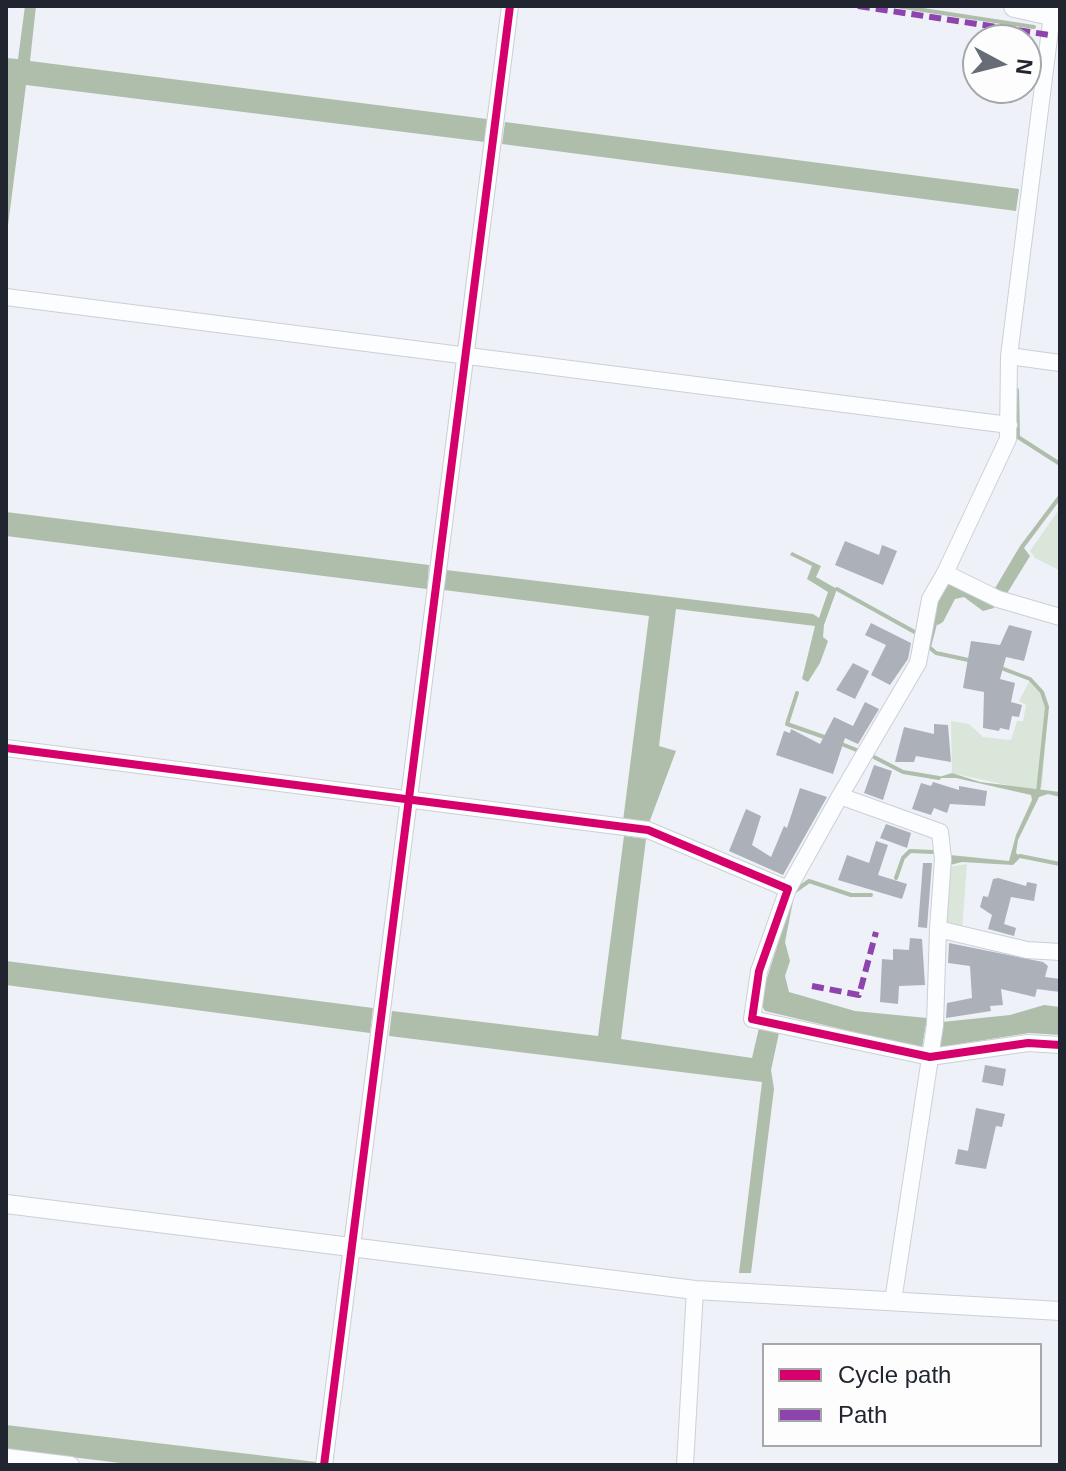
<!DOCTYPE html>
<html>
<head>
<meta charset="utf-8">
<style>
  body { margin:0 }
  #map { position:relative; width:1066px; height:1471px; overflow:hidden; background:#eef1f8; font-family:Arial,sans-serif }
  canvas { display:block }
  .frame { position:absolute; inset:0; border:8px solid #202530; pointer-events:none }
  .legend { position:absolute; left:762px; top:1343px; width:280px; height:104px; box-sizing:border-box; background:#fdfdfd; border:2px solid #a5a7ab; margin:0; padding:10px 14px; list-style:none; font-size:24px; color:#202530 }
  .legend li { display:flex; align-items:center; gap:16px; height:40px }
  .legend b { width:40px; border:2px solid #a5a7ab }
  .north { position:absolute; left:962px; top:24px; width:80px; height:80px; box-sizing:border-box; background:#fdfdfd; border:2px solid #a5a7ab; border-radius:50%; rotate:97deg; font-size:22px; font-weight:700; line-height:32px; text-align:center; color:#202530 }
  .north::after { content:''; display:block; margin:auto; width:28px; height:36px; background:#686c76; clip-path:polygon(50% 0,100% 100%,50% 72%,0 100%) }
</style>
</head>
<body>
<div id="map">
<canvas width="1066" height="1471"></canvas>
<div class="frame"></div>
<ul class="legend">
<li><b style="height:10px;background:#d6006c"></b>Cycle path</li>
<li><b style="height:10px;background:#8e44ad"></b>Path</li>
</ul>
<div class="north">N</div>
</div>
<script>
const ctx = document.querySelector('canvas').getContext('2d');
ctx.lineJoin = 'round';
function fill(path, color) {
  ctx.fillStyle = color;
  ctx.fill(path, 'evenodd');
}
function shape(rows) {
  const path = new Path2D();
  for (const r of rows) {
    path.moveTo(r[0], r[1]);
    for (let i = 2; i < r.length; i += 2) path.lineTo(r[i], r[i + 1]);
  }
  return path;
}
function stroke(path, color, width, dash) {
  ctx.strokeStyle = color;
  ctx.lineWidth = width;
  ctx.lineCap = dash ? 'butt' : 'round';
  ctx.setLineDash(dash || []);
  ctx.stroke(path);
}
fill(shape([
  [1060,508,1060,567,1059,570,1035,558,1030,551],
  [1031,678,1043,691,1048,706,1042,787,1029,790,952,773,951,721,969,724,983,737,1011,740,1017,721,1023,721,1026,705,1019,701],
  [967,864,962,930,945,926,949,867]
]), '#dae6da');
fill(shape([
  [25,6,36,6,30,61,487,119,485,142,26,85,6,241,6,58,18,59],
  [505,122,1019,189,1016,211,502,144],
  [1060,493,1060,500,1024,548,1030,556,1006,595,994,590,1020,546],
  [6,512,429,565,427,589,6,536],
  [792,552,821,566,816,577,837,589,824,625,823,637,828,641,820,663,808,682,802,679,815,626,676,609,659,746,676,751,649,823,623,821,649,616,444,590,446,570,813,614,819,618,828,592,807,579,812,566,790,555],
  [951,582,995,603,994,608,983,611,964,597,955,599,943,622,938,625,932,622,941,585],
  [952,773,980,782,1060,792,1060,797,1048,794,1039,797,1018,840,1016,853,1021,857,1013,865,962,862,950,865,950,855,1009,861,1016,835,1032,800,1031,795,956,778,936,778],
  [624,836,646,839,621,1039,752,1058,759,1028,779,1033,771,1070,774,1089,751,1273,739,1273,762,1082,389,1036,392,1011,598,1036],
  [795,891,785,942,790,961,785,976,789,992,855,1011,927,1018,922,1048,765,1011,762,1006,766,981],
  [6,961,373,1008,370,1033,6,985],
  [1044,1005,1060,1007,1060,1035,1029,1033,940,1047,942,1022,1010,1015],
  [6,1425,316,1462,315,1465,137,1465,6,1449]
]), '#afbeaa');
stroke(shape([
  [897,6,1034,27],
  [1017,390,1018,437,1060,464],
  [837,589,920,635],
  [936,620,929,647,936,653,973,661],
  [1001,668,1030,679,1042,692,1047,707,1038,792],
  [797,693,787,724,827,738],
  [839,743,859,751],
  [874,757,903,772,939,778],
  [1020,856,1060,864],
  [896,878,903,858,910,851,933,852],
  [795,891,809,881,851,895,871,895]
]), '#afbeaa', 4);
fill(shape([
  [845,541,879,555,882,545,897,551,883,585,835,565],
  [871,623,911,643,908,659,890,685,871,675,886,645,865,635],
  [1009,625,1032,631,1024,661,1006,657,1000,679,1015,683,1011,702,1022,705,1019,717,1012,716,1009,730,1000,728,999,731,983,728,984,692,963,688,971,641,1000,645],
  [853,663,869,671,855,699,836,690],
  [865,702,879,709,858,744,845,738,833,774,776,755,784,731,790,733,791,729,820,744,834,717,853,726],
  [934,724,948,725,951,762,916,756,914,762,895,762,904,727,934,734],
  [874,765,892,771,883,800,864,793],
  [933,782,959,790,959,786,987,791,985,806,950,804,947,813,934,808,931,815,912,809,921,783,931,786],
  [800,788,827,797,783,875,729,851,746,809,761,816,752,845,771,857,784,826,787,828],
  [886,824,911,833,907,848,880,838],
  [876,841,888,845,878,875,907,884,902,899,838,880,847,855,869,863],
  [923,863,932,863,927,928,918,927],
  [998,878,1026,886,1027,882,1037,884,1034,901,1011,897,1004,924,1016,928,1014,936,988,929,992,915,980,907,983,896,988,897,993,879],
  [910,938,922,939,925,985,899,986,898,1004,880,1002,882,959,893,960,893,949,909,950],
  [949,943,1043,962,1048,966,1045,977,1060,979,1060,992,1037,989,1035,997,1001,989,1003,1005,990,1006,991,1011,946,1018,947,1003,972,998,970,966,948,963],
  [985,1065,1006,1069,1003,1086,982,1082],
  [976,1108,1005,1114,1002,1127,996,1126,986,1169,955,1164,958,1149,968,1151]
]), '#acb0b9');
const minor = shape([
  [1052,14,1009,356,1008,439,945,573,998,599,1060,617],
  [6,297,1009,425],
  [1009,356,1060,363],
  [6,748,648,830,788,889,759,971,752,1019,930,1057,1028,1043,1060,1045],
  [840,796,918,663,930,599,945,573],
  [788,889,840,796,940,832,943,859,938,929,1027,950,1060,952],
  [893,1301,935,1025,938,929],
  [6,1457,71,1465],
  [324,1465,510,6],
  [685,1465,695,1290]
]);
const tertiary = shape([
  [6,1204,695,1290,1060,1311]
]);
const secondary = shape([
  [1015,6,1060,16]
]);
stroke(minor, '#cbcfd7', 18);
stroke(tertiary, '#cbcfd7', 20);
stroke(secondary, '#cbcfd7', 24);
stroke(minor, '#fcfdfe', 16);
stroke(tertiary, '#fcfdfe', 18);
stroke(secondary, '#fcfdfe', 22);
stroke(shape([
  [858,6,1050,35],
  [812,986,859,995,876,932]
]), '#8e44ad', 6, [12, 6]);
stroke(shape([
  [6,748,648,830,788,889,759,971,752,1019,930,1057,1028,1043,1060,1045],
  [324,1465,510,6]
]), '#d6006c', 8);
</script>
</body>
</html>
